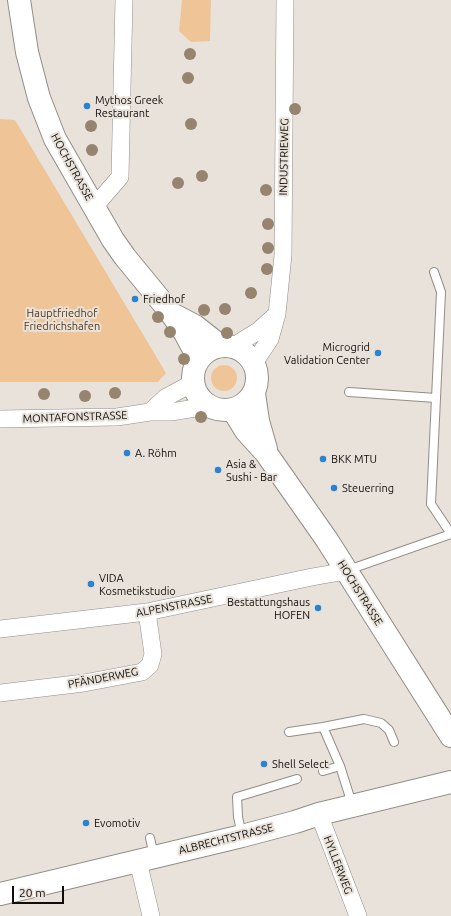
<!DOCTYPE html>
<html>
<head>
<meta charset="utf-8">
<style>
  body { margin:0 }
  #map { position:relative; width:451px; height:916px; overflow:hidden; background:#e9e2da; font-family:Ubuntu,sans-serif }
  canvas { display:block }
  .scale { position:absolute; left:12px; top:886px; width:52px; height:18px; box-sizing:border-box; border:2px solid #0f0d0b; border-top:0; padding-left:5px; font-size:12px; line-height:14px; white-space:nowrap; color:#0f0d0b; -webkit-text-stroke:3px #e9e2da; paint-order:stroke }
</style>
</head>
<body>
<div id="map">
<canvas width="451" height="916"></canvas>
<div class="scale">20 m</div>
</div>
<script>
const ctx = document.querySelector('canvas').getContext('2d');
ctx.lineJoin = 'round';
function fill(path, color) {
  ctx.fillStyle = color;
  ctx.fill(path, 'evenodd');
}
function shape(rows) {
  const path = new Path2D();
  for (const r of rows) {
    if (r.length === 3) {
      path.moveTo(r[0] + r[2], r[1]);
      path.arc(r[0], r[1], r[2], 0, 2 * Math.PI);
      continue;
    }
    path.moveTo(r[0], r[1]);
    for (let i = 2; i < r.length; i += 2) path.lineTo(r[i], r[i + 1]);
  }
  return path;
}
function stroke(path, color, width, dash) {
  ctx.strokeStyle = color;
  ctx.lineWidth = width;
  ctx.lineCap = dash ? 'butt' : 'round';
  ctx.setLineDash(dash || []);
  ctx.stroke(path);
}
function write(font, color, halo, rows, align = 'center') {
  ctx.font = font + ' Ubuntu,sans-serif';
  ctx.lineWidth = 4;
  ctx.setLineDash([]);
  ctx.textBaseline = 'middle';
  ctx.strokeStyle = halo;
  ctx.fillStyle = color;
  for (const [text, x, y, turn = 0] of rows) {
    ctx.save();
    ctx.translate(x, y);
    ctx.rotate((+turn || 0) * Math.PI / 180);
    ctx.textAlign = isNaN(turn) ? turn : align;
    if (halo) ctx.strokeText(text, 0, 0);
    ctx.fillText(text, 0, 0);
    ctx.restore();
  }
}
fill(shape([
  [182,0,211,0,210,41,191,42,179,31],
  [0,119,15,120,166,373,158,382,0,382],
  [224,378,13]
]), '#efc597');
const service = shape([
  [434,272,441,292,431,504,451,534],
  [349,392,436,398],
  [348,570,451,534],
  [323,727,364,719,381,723,389,730,394,742],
  [289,732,323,727,340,766],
  [323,771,340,766,352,804],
  [242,835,238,817,237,797,297,779],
  [150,838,154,856]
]);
const minor = shape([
  [94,207,120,177,124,0],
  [234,346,258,331,277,314],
  [254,363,270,339,277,314,283,255,285,0],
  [150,412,165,398,187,386,193,381],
  [0,419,117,417,150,412,171,412,208,406],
  [0,629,147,612,312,577,346,571],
  [0,693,84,683,142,672,150,665,153,654,147,612],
  [319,814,358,916],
  [138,861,151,916]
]);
const secondary = shape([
  [19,0,27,52,39,98,55,139,113,240,125,257,171,313,185,333,199,359],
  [176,316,195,326,219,345],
  [225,378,32],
  [254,393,258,421,266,449],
  [233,410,246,431,266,453,327,540,451,736],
  [0,894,242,836,295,822,319,814,451,782]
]);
stroke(service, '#938d86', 10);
stroke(minor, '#938d86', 18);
stroke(secondary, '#938d86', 24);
stroke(service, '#fff', 8);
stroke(minor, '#fff', 17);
stroke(secondary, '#fff', 22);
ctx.fillStyle = '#96846e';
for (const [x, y] of [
  [190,54],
  [188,78],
  [295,109],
  [191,124],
  [91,126],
  [92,150],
  [202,176],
  [178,183],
  [266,190],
  [268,224],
  [268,248],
  [267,269],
  [251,293],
  [225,309],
  [204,310],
  [158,317],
  [170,332],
  [227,333],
  [184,359],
  [115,393],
  [44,394],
  [85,396],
  [201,417]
]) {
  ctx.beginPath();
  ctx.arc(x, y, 6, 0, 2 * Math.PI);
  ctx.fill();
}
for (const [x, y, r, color] of [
  [87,106,4,"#2883d0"],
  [135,299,4,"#2883d0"],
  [378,353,4,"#2883d0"],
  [127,453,4,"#2883d0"],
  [323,459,4,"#2883d0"],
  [218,470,4,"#2883d0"],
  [334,488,4,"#2883d0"],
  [91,584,4,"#2883d0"],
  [318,608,4,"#2883d0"],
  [264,764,4,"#2883d0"],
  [86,823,4,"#2883d0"]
]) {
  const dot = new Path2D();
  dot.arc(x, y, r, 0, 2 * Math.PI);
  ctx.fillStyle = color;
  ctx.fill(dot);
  stroke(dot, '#e9e2da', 1.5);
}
write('11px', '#0f0d0b', '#e9e2da', [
  ["Mythos Greek",95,100],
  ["Restaurant",95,113],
  ["Friedhof",143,299],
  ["Microgrid",370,347,"right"],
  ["Validation Center",370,360,"right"],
  ["A. Röhm",135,453],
  ["BKK MTU",331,459],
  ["Asia &",226,464],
  ["Sushi - Bar",226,477],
  ["Steuerring",342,488],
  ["VIDA",99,578],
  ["Kosmetikstudio",99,591],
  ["Bestattungshaus",310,602,"right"],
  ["HOFEN",310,615,"right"],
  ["Shell Select",272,764],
  ["Evomotiv",94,823]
], 'left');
write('11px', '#0f0d0b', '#e9e2da', [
  ["INDUSTRIEWEG",284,157,-89],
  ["HOCHSTRASSE",72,167,61],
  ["MONTAFONSTRASSE",75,417,-2],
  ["HOCHSTRASSE",360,593,58],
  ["ALPENSTRASSE",174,606,-11],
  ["PFÄNDERWEG",103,678,-11],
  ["ALBRECHTSTRASSE",226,839,-14],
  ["HYLLERWEG",338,865,69]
]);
write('11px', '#523716', '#e9e2da', [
  ["Hauptfriedhof",62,313],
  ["Friedrichshafen",62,326]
]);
</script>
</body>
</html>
